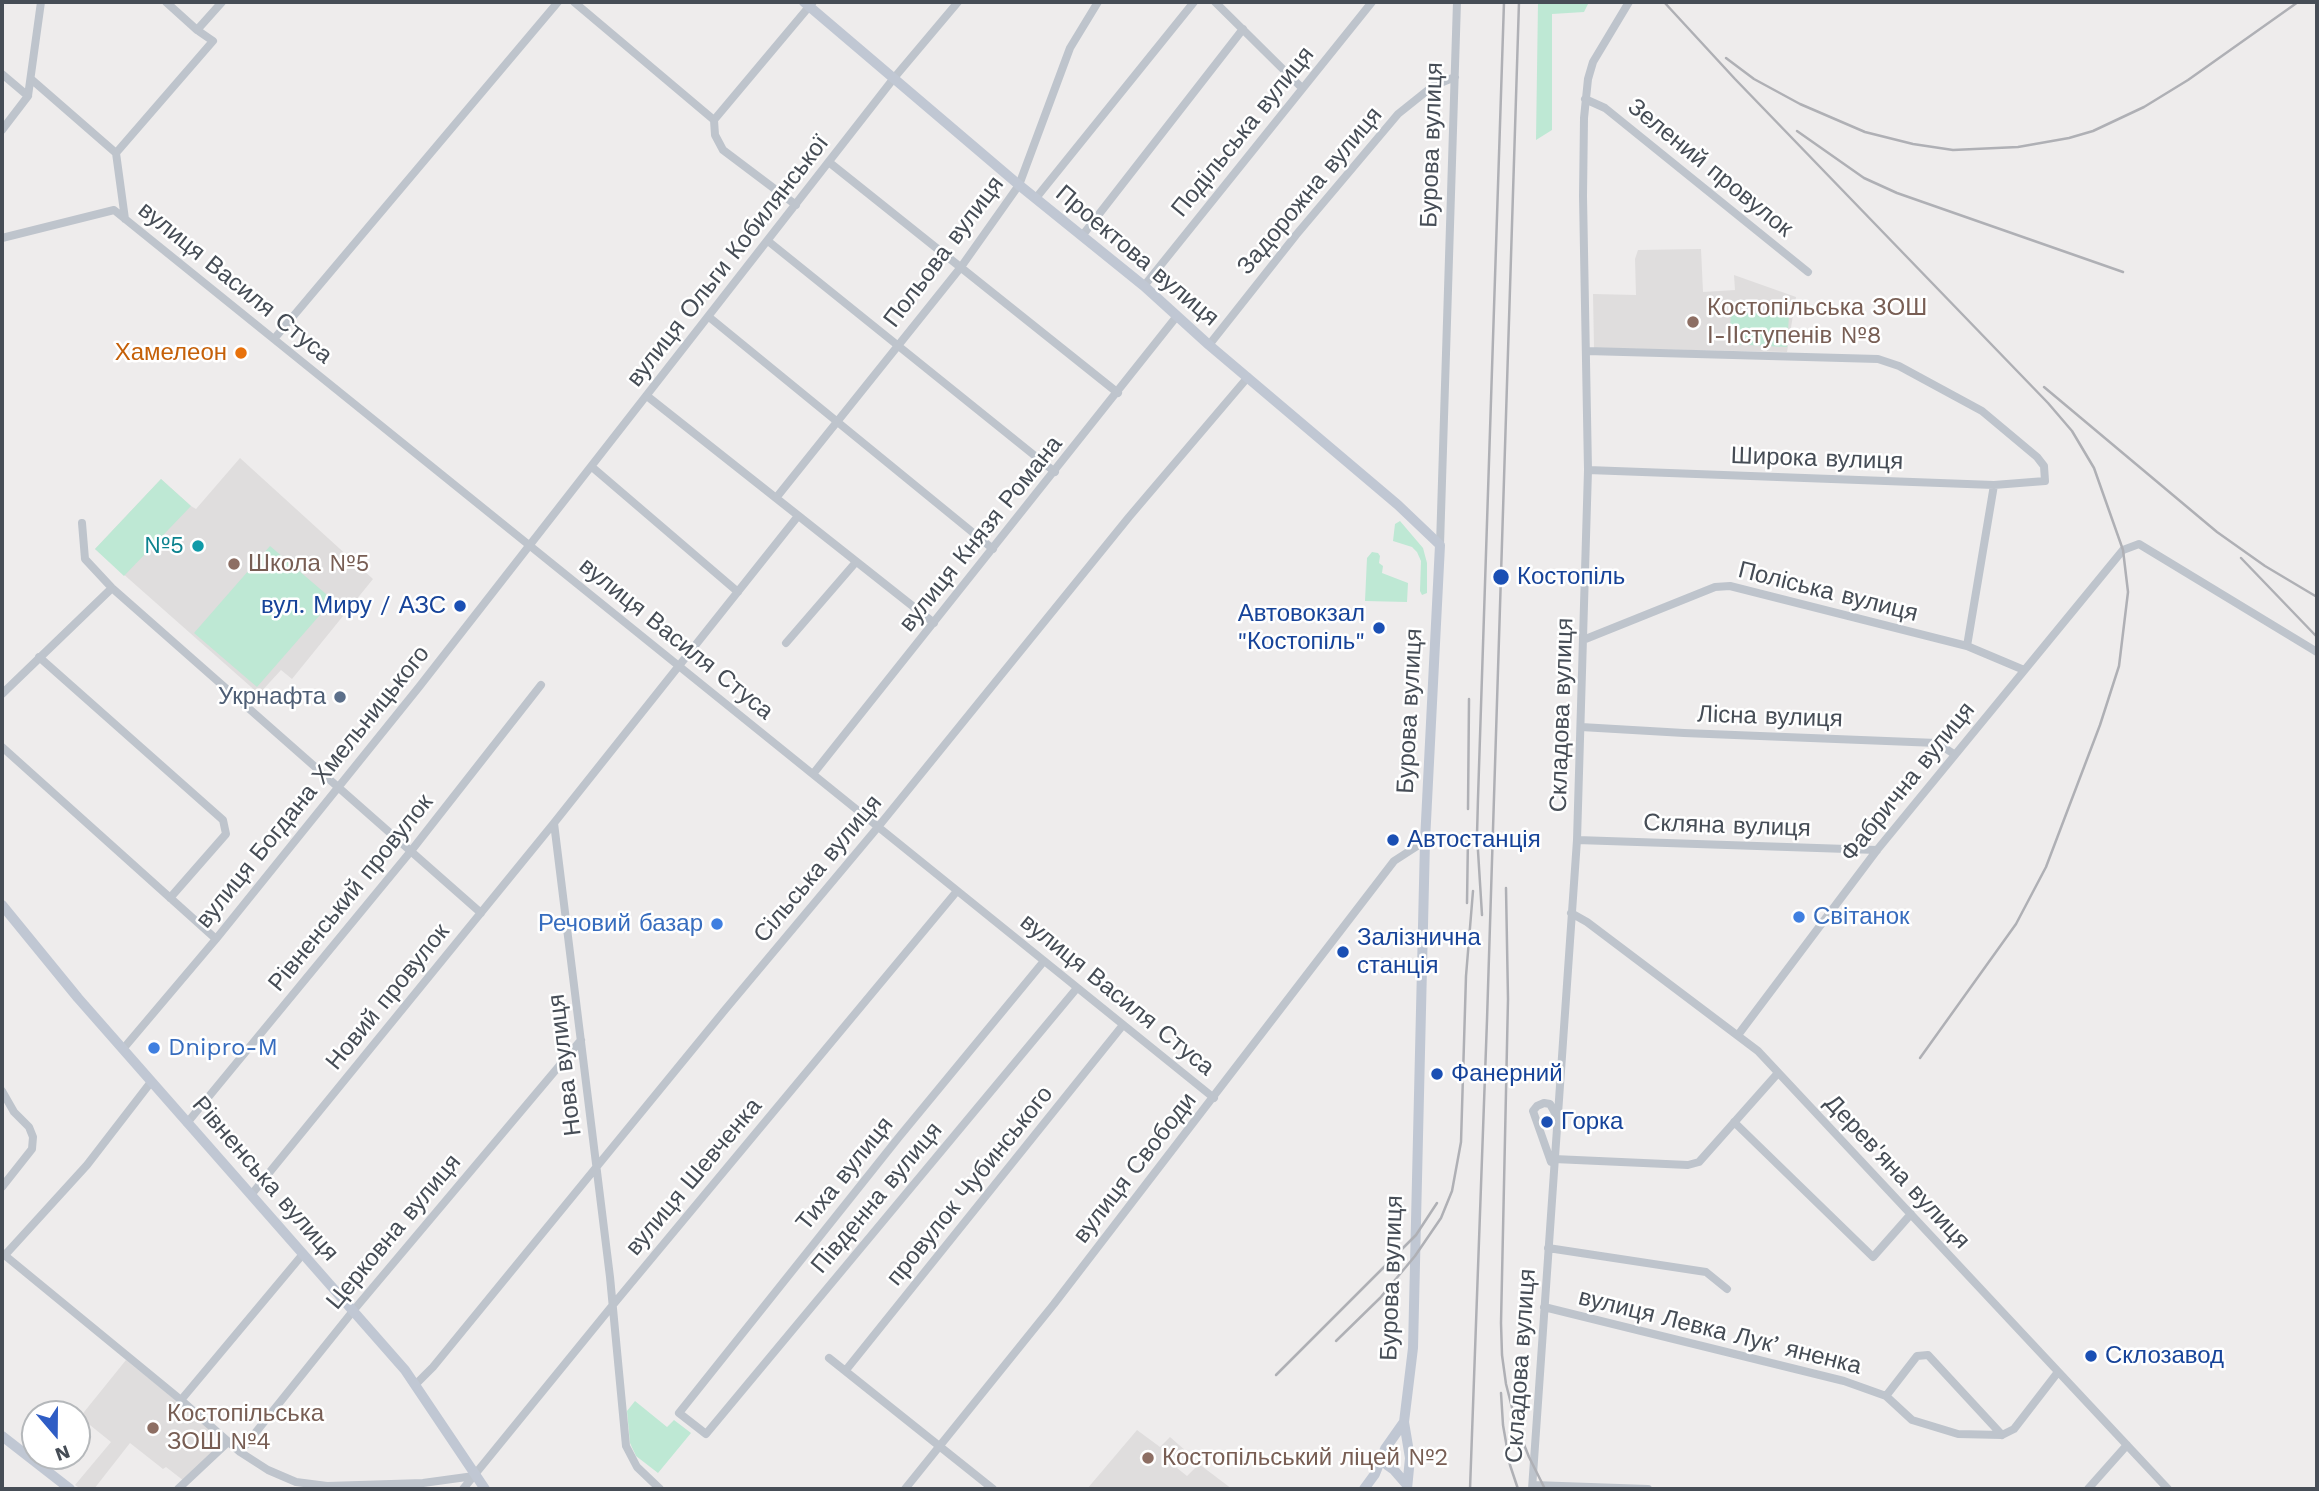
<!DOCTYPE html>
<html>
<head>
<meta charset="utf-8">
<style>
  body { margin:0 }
  #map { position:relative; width:2319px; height:1491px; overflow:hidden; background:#eeecec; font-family:"Work Sans",sans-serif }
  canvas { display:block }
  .frame { position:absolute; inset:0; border:4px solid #464d56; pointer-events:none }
  .north { position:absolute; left:21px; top:1400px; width:70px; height:70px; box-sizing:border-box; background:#fff; border:2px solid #b5b8bb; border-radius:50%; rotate:160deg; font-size:19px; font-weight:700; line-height:28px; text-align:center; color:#464d56 }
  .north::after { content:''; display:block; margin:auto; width:24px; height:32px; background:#2f5dc5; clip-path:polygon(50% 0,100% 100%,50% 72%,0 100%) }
</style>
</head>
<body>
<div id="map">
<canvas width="2319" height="1491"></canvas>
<div class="frame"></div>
<div class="north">N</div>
</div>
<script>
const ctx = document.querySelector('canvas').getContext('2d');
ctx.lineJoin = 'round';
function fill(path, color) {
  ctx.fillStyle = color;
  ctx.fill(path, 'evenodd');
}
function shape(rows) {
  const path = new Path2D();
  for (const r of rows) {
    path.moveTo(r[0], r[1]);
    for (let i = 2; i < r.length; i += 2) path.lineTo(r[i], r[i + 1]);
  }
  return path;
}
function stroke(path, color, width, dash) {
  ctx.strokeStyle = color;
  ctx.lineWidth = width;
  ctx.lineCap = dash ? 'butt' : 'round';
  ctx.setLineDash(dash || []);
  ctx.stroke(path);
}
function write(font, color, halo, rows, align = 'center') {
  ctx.font = font + ' "Work Sans",sans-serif';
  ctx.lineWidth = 5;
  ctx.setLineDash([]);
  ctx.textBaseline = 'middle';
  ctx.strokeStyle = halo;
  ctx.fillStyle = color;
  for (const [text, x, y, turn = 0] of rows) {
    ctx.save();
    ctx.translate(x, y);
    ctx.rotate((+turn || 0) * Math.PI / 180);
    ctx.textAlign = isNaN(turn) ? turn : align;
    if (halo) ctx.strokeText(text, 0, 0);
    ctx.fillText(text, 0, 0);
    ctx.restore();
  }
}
fill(shape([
  [1701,249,1703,292,1735,290,1734,275,1796,297,1787,352,1594,348,1593,294,1636,295,1635,259,1638,250],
  [240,458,373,579,292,679,281,670,259,694,95,549,161,479,191,506,196,509],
  [126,1360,225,1440,184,1481,166,1467,163,1469,130,1443,94,1489,81,1489,75,1485,111,1442,80,1417],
  [1137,1430,1160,1447,1170,1437,1186,1451,1177,1468,1187,1476,1199,1464,1232,1489,1087,1489]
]), '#dfdddd');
fill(shape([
  [1538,2,1589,2,1584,12,1552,14,1552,130,1536,140],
  [1731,312,1789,315,1787,347,1729,344],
  [161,479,191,506,124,576,95,549],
  [1400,521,1423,548,1427,563,1427,593,1422,595,1420,591,1421,561,1417,552,1412,547,1393,541,1395,524],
  [270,546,333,600,257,687,194,633],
  [1372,552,1378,553,1380,556,1379,563,1383,566,1382,573,1408,583,1407,602,1365,601,1367,558],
  [635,1401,667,1427,674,1420,691,1433,658,1473,636,1456,630,1443,627,1411]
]), '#bee8d4');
stroke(shape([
  [574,2,714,120,715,135,723,150,796,205],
  [1215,2,1302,88],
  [197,30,222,2],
  [2,74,28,96],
  [31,79,116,153],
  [1585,99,1605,108,1808,272],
  [714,120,813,2],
  [2,130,28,96,41,2],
  [116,153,213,41,197,30,166,2],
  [116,153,125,219],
  [830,163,1118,393],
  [1036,198,1194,2],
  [1082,236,1243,29],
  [2,238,114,210,1214,1098],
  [768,241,1055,472],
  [1144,286,1372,2],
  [709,317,993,549],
  [274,339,558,2],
  [1209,345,1296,235,1398,114,1433,86,1455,77],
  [1587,351,1878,359,1899,366,1982,411,2037,457,2044,466,2045,481,1994,485,1588,470],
  [647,396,934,623],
  [592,467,738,592],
  [776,498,961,267,1019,185,1070,48,1098,2],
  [82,523,85,559,112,588,481,913],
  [1440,545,1457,2],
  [1583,640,1715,587,1730,586,1967,646,2024,670],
  [786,643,856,562],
  [1967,646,1994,485],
  [39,657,223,820,226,834,170,898],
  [2,694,112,588],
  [1581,727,1684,733,1937,743,1954,754],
  [2,747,216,939],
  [813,774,1177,316],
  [1577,840,1877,850],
  [1571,913,1587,922,1758,1051,2168,1489],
  [1044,961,899,1137,679,1413,706,1434,1077,988],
  [1738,1035,1877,850,2123,550,2139,544,2317,652],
  [123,1049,216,939,419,687,894,78,958,2],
  [2,1091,14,1112,29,1127,33,1137,32,1149,2,1187],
  [1734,1122,1873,1257,1911,1214],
  [187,1123,411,851,541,685],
  [1554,1159,1688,1165,1699,1162,1778,1073],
  [1551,1162,1533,1111,1537,1106,1544,1103,1550,1104,1555,1113],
  [251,1195,554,823],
  [1548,1248,1706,1272,1727,1289],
  [2,1253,181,1400,240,1452,268,1470,296,1482,327,1486,423,1483,474,1476],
  [5,1255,87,1165,151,1082],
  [1544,1307,1844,1381,1886,1396,1912,1420,1958,1434,2002,1435,2014,1429,2058,1372],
  [829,1358,993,1489],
  [846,1370,1123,1025],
  [416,1384,433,1367,724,1011,878,827,1129,517,1248,377],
  [1886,1396,1917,1356,1928,1355,2002,1435],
  [181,1400,303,1254],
  [240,1452,353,1311,581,1040],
  [1533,1485,1648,1489],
  [178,1489,228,1442],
  [463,1489,612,1306,957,891],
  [660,1489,637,1467,626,1446,610,1277,554,823,798,516],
  [905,1489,1054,1304,1394,861,1425,841],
  [1532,1489,1577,840,1588,470,1583,196,1584,118,1588,79,1593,62,1629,2],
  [2088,1489,2127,1445]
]), '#bec4cc', 8);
stroke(shape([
  [804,2,1019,185,1144,286,1209,345,1398,505,1440,545,1425,841,1413,1348,1404,1422,1410,1458,1407,1489],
  [2,905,78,998,405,1370,485,1489],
  [2,1436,70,1489],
  [1383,1458,1387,1465,1394,1470,1407,1485],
  [1364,1489,1375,1474,1385,1449,1404,1422]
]), '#c0c7d3', 10);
stroke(shape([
  [1664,2,1735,79,2048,403,2072,431,2094,468,2123,550,2128,592,2119,666,2100,725,2046,867,2016,924,1920,1058],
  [1726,58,1754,79,1800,104,1865,132,1913,144,1953,150,2018,147,2069,138,2093,131,2144,107,2188,80,2298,2],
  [1797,131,1864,178,1897,193,2123,272],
  [2044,387,2217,532,2265,566,2317,597],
  [2241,558,2317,637],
  [1468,809,1469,699],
  [1506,888,1508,999,1501,1323,1502,1355,1506,1384,1517,1427,1529,1457,1545,1489],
  [1467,903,1468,836],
  [1482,915,1477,835,1478,798,1504,2],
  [1336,1341,1380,1298,1415,1256,1441,1218,1452,1191,1461,1142,1466,976,1473,891],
  [1276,1375,1416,1235,1437,1203],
  [1501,1393,1503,1425,1510,1465,1518,1489],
  [1470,1489,1487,1020,1519,2]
]), '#afb0b5', 2.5);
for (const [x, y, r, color] of [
  [1693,322,7,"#8d6e63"],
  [241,353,7,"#e8710a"],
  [198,546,7,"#0f9aa8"],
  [234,564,7,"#8d6e63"],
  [1501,577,9,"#1a4fb4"],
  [460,606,7,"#1a4fb4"],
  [1379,628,7,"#1a4fb4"],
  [340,697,7,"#5c6f8a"],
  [1393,840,7,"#1a4fb4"],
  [1799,917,7,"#3f7fe0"],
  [717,924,7,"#3f7fe0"],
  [1343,952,7,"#1a4fb4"],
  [154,1048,7,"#3f7fe0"],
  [1437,1074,7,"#1a4fb4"],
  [1547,1122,7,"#1a4fb4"],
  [2091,1356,7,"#1a4fb4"],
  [153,1428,7,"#8d6e63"],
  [1148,1458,7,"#8d6e63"]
]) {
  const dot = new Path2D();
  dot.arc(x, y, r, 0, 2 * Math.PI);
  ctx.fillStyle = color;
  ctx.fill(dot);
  stroke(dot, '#fff', 2.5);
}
write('24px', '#464d56', '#fff', [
  ["Подільська вулиця",1243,132,-51],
  ["Бурова вулиця",1432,145,-88],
  ["Зелений провулок",1710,168,39],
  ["Задорожна вулиця",1310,191,-50],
  ["Польова вулиця",944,252,-53],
  ["Проектова вулиця",1137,256,40],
  ["вулиця Ольги Кобилянської",728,261,-52],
  ["вулиця Василя Стуса",235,283,39],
  ["Широка вулиця",1817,459,2],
  ["вулиця Князя Романа",981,534,-51],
  ["Поліська вулиця",1828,592,14],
  ["вулиця Василя Стуса",676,639,39],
  ["Бурова вулиця",1410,711,-87],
  ["Складова вулиця",1562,715,-88],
  ["Лісна вулиця",1770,717,2],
  ["Фабрична вулиця",1908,782,-51],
  ["вулиця Богдана Хмельницького",313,787,-51],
  ["Скляна вулиця",1727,826,2],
  ["Сільська вулиця",818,869,-50],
  ["Рівненський провулок",351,893,-51],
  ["вулиця Василя Стуса",1117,995,39],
  ["Новий провулок",388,997,-51],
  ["Нова вулиця",565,1065,-97],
  ["вулиця Свободи",1135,1168,-52],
  ["Дерев'яна вулиця",1897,1172,47],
  ["Тиха вулиця",845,1174,-51],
  ["вулиця Шевченка",694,1177,-50],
  ["Рівненська вулиця",265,1179,49],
  ["провулок Чубинського",970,1186,-51],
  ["Південна вулиця",877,1198,-50],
  ["Церковна вулиця",394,1232,-50],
  ["Бурова вулиця",1392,1278,-88],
  ["вулиця Левка Лукʼяненка",1720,1332,14],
  ["Складова вулиця",1521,1366,-86]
]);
write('24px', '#785e54', '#fff', [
  ["Костопільська ЗОШ",1707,308],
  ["І-ІІступенів №8",1707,336],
  ["Школа №5",248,564],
  ["Костопільська",167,1414],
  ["ЗОШ №4",167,1442],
  ["Костопільський ліцей №2",1162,1458]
], 'left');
write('24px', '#c56008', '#fff', [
  ["Хамелеон",227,353]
], 'right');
write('24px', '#0d838f', '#fff', [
  ["№5",184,546]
], 'right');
write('24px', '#164399', '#fff', [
  ["Костопіль",1517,577],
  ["вул. Миру / АЗС",446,606,"right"],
  ["Автовокзал",1365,614,"right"],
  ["\"Костопіль\"",1365,642,"right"],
  ["Автостанція",1407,840],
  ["Залізнична",1357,938],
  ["станція",1357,966],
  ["Фанерний",1451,1074],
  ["Горка",1561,1122],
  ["Склозавод",2105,1356]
], 'left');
write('24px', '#4e5e75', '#fff', [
  ["Укрнафта",326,697]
], 'right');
write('24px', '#366cbe', '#fff', [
  ["Світанок",1813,917],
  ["Речовий базар",703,924,"right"],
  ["Dnipro-M",168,1048]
], 'left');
</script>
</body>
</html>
